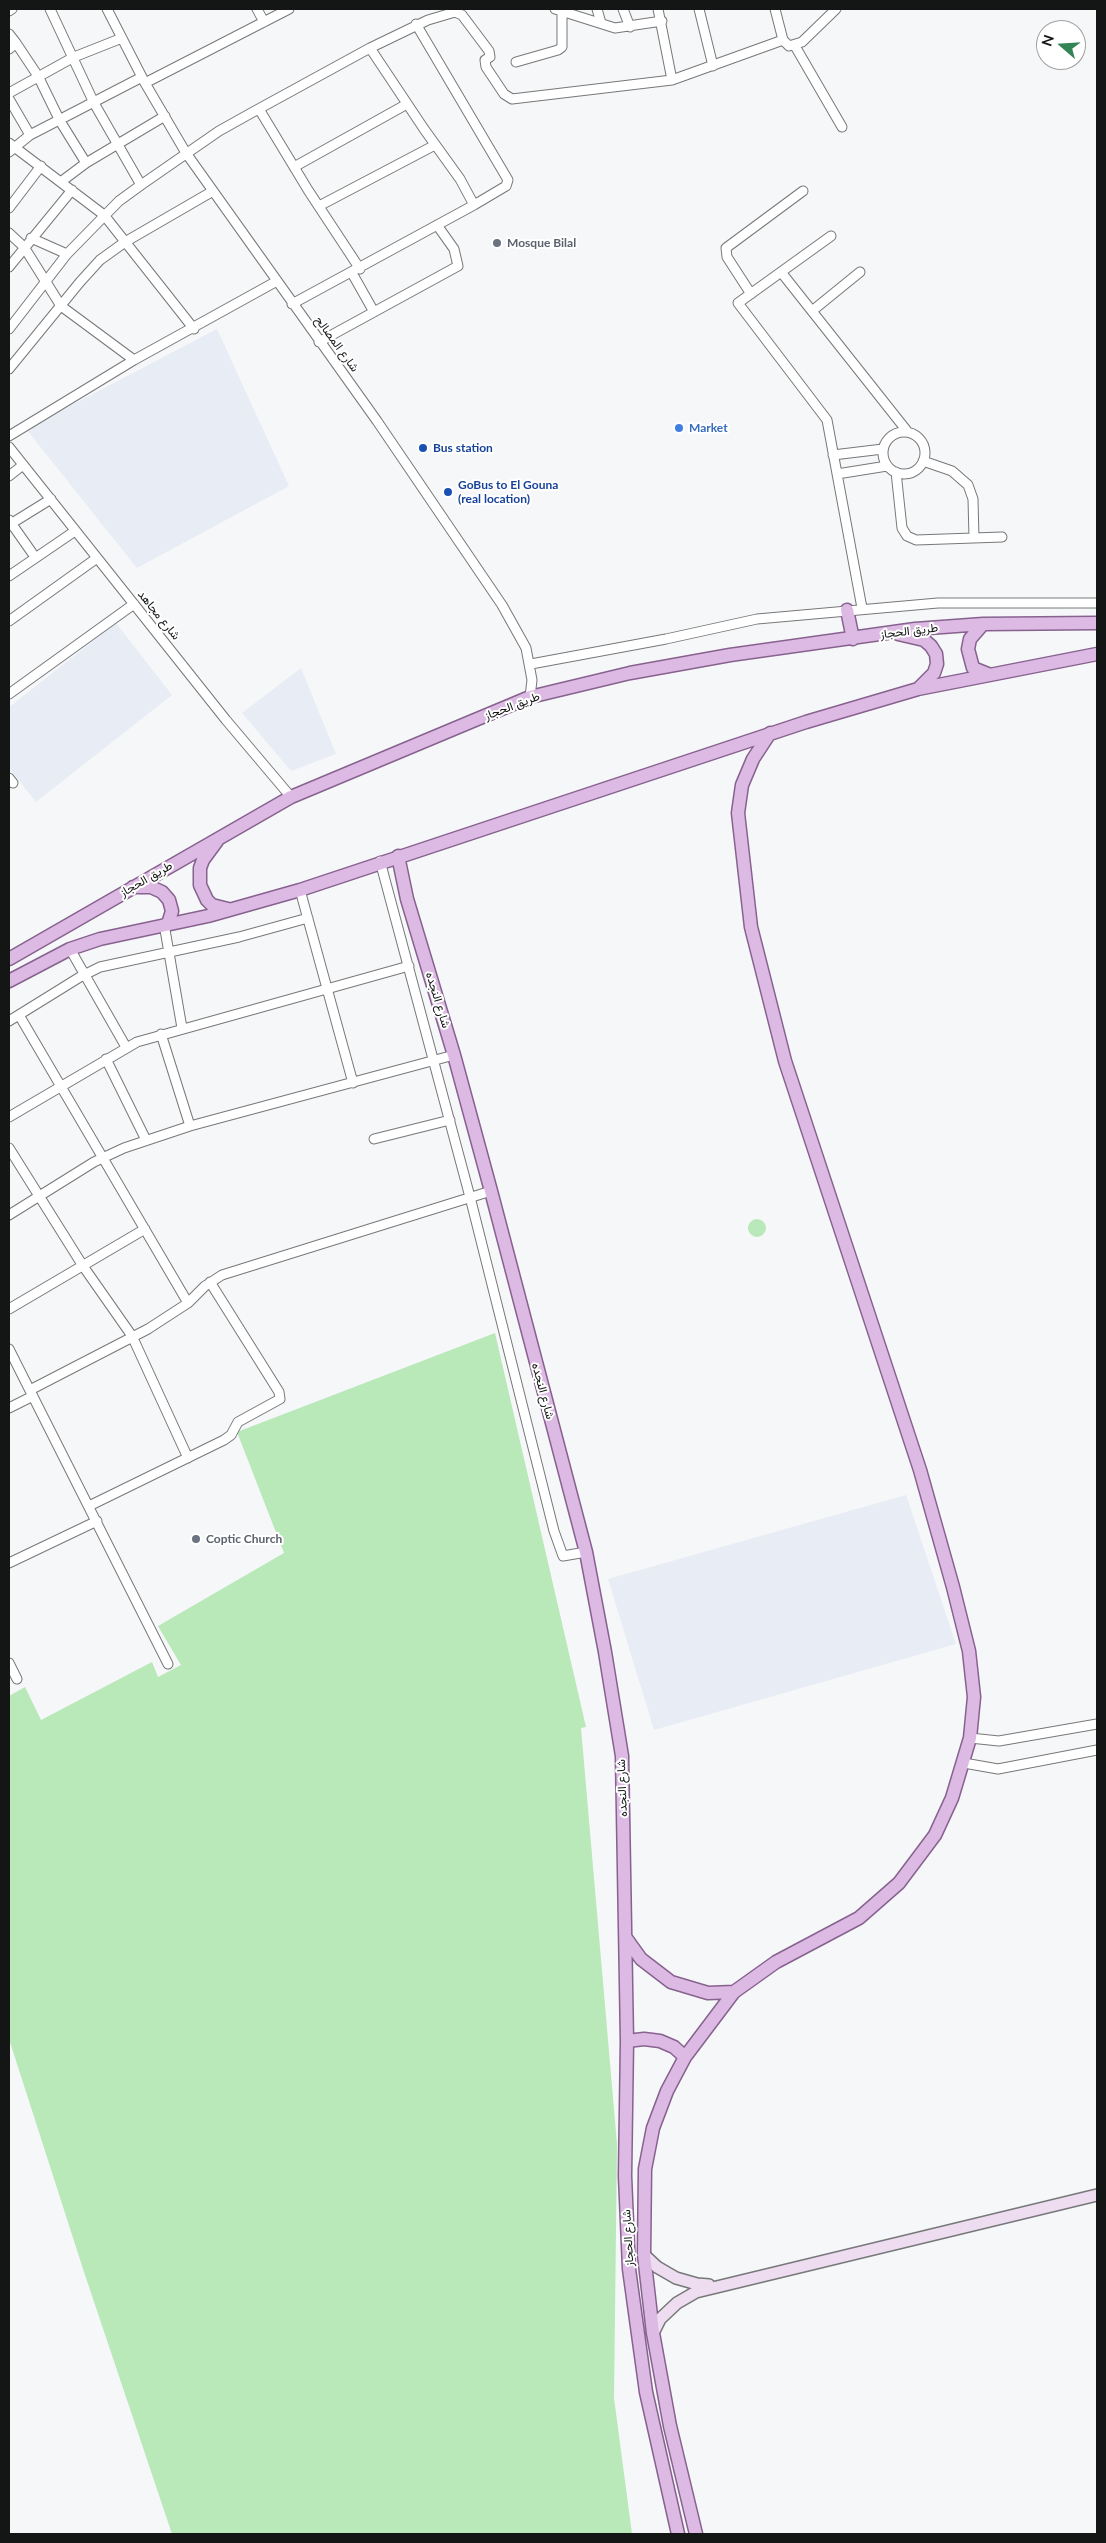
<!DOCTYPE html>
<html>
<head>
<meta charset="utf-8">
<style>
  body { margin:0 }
  #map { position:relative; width:1106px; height:2543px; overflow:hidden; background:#f6f7f9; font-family:Lato,sans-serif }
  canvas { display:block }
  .frame { position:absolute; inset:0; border:10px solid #141515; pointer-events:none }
  .north { position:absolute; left:1036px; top:20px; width:50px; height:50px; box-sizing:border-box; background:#fff; border:1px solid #a1a1a1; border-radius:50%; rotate:289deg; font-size:14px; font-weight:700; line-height:20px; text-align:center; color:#141515 }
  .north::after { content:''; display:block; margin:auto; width:18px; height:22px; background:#348556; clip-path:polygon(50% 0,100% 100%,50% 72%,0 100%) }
</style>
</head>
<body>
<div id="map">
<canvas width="1106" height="2543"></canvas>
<div class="frame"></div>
<div class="north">N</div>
</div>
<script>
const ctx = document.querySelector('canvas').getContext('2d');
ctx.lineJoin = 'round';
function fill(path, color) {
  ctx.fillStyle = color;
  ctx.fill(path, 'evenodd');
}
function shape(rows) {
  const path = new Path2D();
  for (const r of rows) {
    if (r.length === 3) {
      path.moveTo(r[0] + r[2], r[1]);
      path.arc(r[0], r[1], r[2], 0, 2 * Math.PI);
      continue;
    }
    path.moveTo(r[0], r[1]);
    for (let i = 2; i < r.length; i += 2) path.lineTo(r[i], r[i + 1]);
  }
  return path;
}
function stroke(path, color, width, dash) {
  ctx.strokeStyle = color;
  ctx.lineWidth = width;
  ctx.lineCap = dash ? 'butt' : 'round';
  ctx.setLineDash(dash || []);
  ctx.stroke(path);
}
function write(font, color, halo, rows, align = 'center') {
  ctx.font = font + ' Lato,Vazirmatn,sans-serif';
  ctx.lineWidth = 4;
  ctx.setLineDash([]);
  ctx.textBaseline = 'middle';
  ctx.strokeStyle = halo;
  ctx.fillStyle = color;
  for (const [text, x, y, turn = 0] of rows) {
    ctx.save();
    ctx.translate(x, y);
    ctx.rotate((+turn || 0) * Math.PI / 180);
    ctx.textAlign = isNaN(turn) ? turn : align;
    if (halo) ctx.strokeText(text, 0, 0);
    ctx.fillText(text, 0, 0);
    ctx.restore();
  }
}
fill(shape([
  [217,329,289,486,137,568,26,429],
  [116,623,172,695,36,802,9,768,9,707],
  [301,668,336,754,291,771,242,713],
  [906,1495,956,1644,654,1730,608,1579]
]), '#e8ecf5');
fill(shape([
  [757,1228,9],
  [495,1333,586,1727,581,1728,617,2144,614,2398,632,2534,172,2534,84,2272,9,2039,9,1696,25,1687,41,1720,152,1662,158,1677,181,1665,158,1626,284,1553,237,1432]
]), '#b9e8b9');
const street = shape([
  [50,9,94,103,141,185],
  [107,9,145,83,186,153,377,421,502,605,526,648,532,680,530,697],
  [257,9,264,22],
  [555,9,615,28,662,21],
  [597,9,601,23],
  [623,9,630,27],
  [658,9,672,80],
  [699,9,713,66],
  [775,9,783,40,789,46,802,42,836,9],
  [9,11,12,9],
  [416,24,508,180,506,186,474,205],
  [9,34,16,43],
  [795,46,842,127],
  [9,49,16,43,38,76,60,121,86,163],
  [516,62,558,50,562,47,562,9],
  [145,83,289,9],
  [9,93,74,57,122,38],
  [9,99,30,135],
  [259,109,308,190,360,269],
  [9,143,104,215,194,329],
  [9,152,30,135,142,77],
  [294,167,407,104],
  [62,181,86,163,165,116],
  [319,206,435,145],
  [9,208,41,166],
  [9,233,24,247,61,306,134,360],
  [831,236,738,303,827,420,862,608],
  [31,238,67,254],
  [9,267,72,190],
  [781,272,907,431],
  [352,273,374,312],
  [751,294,727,257,726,248,803,191],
  [292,304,474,205,460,179,424,129,370,48],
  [812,311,860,272],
  [9,329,67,254,119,201,141,185,219,131,253,112,370,48,428,20,455,12,462,15,489,51,490,57,485,60,486,67,504,94,512,99,672,80,783,40],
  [319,342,458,266,454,249,437,225],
  [9,369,80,282,100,260,125,242,213,191],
  [904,453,21],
  [9,436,134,360,277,281],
  [9,447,226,720,291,797],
  [833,455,883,449],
  [923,461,952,471,968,485,973,499,974,538],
  [896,472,902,528,907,536,916,540,1002,537],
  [837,474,887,466],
  [9,476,23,465],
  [9,520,35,557],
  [9,525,51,499],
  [9,576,75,531],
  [9,621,97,558],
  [531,664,666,639,757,619,938,603,1097,603],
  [9,694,134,604],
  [9,778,13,783],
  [380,861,470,1197,554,1531,563,1556,586,1552],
  [300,890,353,1083],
  [164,924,182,1028],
  [70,949,126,1047],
  [19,1015,188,1303],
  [9,1021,80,977,100,967,239,937,308,918],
  [161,1034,190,1126],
  [106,1059,146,1140],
  [9,1117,137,1042,409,966],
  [374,1139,450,1120],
  [9,1148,83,1266,132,1336,188,1458],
  [9,1215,94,1162,124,1148,190,1126,454,1055],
  [9,1309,145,1229],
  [9,1349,168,1664],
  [30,1390,148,1329,188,1303,205,1286,222,1275,491,1191],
  [9,1408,33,1396],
  [89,1506,224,1440,231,1435,238,1422,280,1399,279,1392,210,1282],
  [9,1563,97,1521],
  [9,1663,17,1679],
  [970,1738,999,1741,1097,1724],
  [964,1763,998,1769,1097,1750]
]);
const secondary = shape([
  [644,2255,657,2267,676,2278,697,2284,709,2285],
  [653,2333,660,2319,677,2303,696,2292,1097,2195]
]);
const primary = shape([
  [847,610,853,639],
  [983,624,970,639,968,649,973,668,988,674],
  [898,634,924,640,931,646,936,654,937,664,934,673,918,689],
  [217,841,203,860,200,868,200,885,207,900,212,905,228,909],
  [398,856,407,899,454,1055,491,1191,586,1552,605,1652,622,1756,627,2041,625,2176,629,2269,646,2392,678,2534],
  [133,887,151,887,162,892,169,900,172,911,168,924],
  [9,959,291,797,530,697,630,673,730,655,915,629,983,624,1097,623],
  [9,981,70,949,100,939,208,916,300,890,806,722,918,689,1097,654],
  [626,1938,641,1959,671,1982,708,1993,734,1992,776,1962,859,1918,899,1883,935,1835,952,1798,970,1738,974,1697,969,1651,953,1587,920,1470,785,1061,751,927,738,813,742,785,753,759,770,733],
  [627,2041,644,2039,660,2041,674,2047,685,2057],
  [696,2534,670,2426,653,2333,644,2255,645,2169,653,2128,667,2091,685,2057,734,1992]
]);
stroke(street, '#777879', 11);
stroke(secondary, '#777879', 14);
stroke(primary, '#87628f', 15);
stroke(street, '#fff', 9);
stroke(secondary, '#eedcf1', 11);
stroke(primary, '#dcbae3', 12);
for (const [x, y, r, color] of [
  [497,243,5,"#6b7280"],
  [679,428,5,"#3f7fe0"],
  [423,448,5,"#1a4fb4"],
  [448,492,5,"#1a4fb4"],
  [196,1539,5,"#6b7280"]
]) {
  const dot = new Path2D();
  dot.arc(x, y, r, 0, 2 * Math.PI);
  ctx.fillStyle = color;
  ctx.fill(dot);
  stroke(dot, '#fff', 2);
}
write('bold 12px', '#5b616d', '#fff', [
  ["Mosque Bilal",507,243],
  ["Coptic Church",206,1539]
], 'left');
write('12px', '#141515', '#fff', [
  ["شارع المصالح",337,344,54],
  ["شارع مجاهد",159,615,51],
  ["طريق الحجاز",909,631,-7],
  ["طريق الحجاز",512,706,-21],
  ["طريق الحجاز",146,879,-30],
  ["شارع النجده",438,1000,73],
  ["شارع النجده",543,1391,75],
  ["شارع النجده",622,1788,-92],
  ["شارع الحجاز",628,2238,-93]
]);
write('bold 12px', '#366cbe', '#fff', [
  ["Market",689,428]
], 'left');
write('bold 12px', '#164399', '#fff', [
  ["Bus station",433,448],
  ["GoBus to El Gouna",458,485],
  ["(real location)",458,499]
], 'left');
</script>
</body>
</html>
